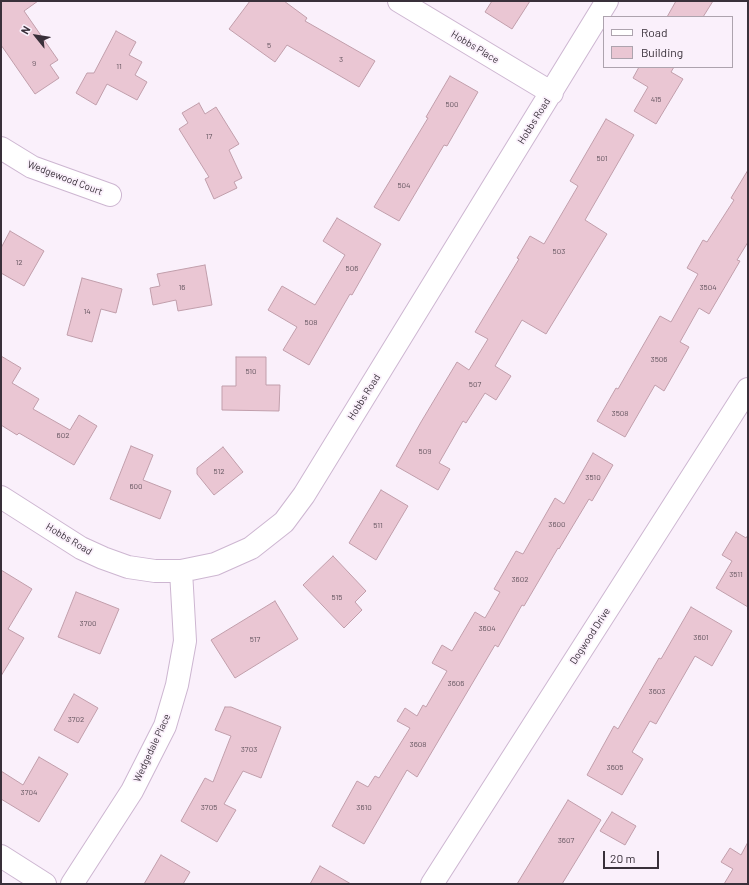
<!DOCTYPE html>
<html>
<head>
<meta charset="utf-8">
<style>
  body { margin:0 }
  #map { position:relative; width:749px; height:885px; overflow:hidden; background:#faf0fb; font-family:Barlow,sans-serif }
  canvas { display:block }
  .frame { position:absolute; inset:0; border:2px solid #39303a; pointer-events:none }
  .legend { position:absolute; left:603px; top:16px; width:130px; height:52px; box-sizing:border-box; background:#faf0fb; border:1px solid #ada3ae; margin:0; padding:5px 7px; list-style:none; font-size:12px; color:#39303a }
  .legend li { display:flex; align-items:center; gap:8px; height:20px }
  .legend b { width:20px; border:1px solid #ada3ae }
  .north { position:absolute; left:16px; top:16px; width:40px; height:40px; -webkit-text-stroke:3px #faf0fb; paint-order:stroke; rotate:300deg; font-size:11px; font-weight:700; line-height:16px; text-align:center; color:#39303a }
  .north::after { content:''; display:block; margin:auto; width:14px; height:18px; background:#39303a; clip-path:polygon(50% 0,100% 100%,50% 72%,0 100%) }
  .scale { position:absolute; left:603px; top:851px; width:56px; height:18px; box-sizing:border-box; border:2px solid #39303a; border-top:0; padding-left:5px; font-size:12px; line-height:14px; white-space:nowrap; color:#39303a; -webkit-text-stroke:3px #faf0fb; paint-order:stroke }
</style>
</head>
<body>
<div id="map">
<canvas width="749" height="885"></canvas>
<div class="frame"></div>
<ul class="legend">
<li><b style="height:5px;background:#fff"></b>Road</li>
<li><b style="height:11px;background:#eac6d3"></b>Building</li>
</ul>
<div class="north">N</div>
<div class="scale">20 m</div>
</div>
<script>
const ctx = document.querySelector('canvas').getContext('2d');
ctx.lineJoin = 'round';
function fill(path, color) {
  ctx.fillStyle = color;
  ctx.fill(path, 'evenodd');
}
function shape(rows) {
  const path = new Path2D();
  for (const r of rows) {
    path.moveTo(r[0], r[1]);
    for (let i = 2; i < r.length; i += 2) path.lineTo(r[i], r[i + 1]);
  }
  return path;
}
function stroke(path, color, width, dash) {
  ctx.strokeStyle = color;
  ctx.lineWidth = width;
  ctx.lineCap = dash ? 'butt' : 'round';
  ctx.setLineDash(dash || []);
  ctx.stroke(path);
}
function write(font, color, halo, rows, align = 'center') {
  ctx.font = font + ' Barlow,sans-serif';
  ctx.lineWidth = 3.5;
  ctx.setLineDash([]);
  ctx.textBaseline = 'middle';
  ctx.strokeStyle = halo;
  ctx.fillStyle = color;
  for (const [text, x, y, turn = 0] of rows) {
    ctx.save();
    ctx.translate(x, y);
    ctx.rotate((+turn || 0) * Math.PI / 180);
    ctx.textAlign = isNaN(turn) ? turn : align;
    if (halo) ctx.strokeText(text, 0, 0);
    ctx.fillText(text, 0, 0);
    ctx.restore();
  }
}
const building = shape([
  [1,1,38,1,24,11,58,60,50,65,59,78,35,94,1,45,1,1],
  [250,1,284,1,307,18,305,21,375,61,359,87,287,45,275,62,229,29,250,1],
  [492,1,530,1,512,29,485,12,492,1],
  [676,1,713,1,703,17,667,17,676,1],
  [116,31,136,42,129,55,142,62,135,75,147,82,137,100,107,84,96,105,76,93,87,73,94,73,116,31],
  [639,67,674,67,671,72,683,79,656,124,634,111,648,87,633,78,639,67],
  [450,76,478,92,447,146,444,145,399,221,374,207,428,118,426,117,450,76],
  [199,103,205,114,216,107,239,144,229,150,242,178,234,182,237,188,214,199,205,179,209,177,179,129,188,123,182,113,199,103],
  [606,119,634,135,585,220,607,234,546,334,522,320,495,366,511,376,496,400,485,393,466,423,463,421,439,463,450,469,438,490,396,466,421,422,457,362,469,370,488,339,475,332,519,259,517,258,530,236,544,244,578,186,570,181,606,119],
  [748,170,748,242,737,260,740,261,709,314,699,308,680,342,689,347,664,391,655,385,625,437,597,421,616,388,618,389,660,316,671,322,698,274,687,268,703,240,707,242,734,200,731,198,748,170],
  [337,218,381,244,352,295,350,294,309,365,283,350,297,327,268,310,282,286,315,305,345,255,323,241,337,218],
  [10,231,44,251,24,286,1,273,1,248,10,231],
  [205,265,212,305,178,311,176,300,153,305,150,288,160,286,157,274,205,265],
  [82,278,122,289,116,313,101,309,92,342,67,335,82,278],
  [1,356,21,368,12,383,39,399,33,409,70,430,79,415,97,426,74,465,19,433,17,435,1,425,1,356],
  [236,357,266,357,266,385,280,385,279,411,222,410,222,386,236,386,236,357],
  [131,446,153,455,143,480,171,491,160,519,110,499,131,446],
  [223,447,243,472,214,495,197,474,197,468,223,447],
  [593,453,613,465,592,501,589,499,559,549,558,548,524,606,522,605,498,647,495,645,417,777,407,770,364,844,332,826,357,781,368,787,375,776,379,778,410,728,397,721,405,708,417,716,423,705,426,707,447,671,432,663,442,645,452,651,475,612,485,618,500,592,494,589,516,551,523,554,555,498,564,504,593,453],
  [381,490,408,506,376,560,349,543,381,490],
  [736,532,746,538,748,535,748,607,716,588,732,561,722,555,736,532],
  [333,556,366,591,355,602,362,610,344,628,303,585,333,556],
  [1,570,32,589,8,629,24,638,1,676,1,570],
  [76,592,119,609,100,654,58,637,76,592],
  [275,601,298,639,235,678,211,640,275,601],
  [691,607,732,631,712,666,695,656,656,724,650,721,632,752,643,759,622,795,587,775,614,726,618,729,659,658,661,659,691,607],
  [74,694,98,708,78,743,54,730,74,694],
  [225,707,231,707,281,727,261,778,243,771,224,804,236,810,217,842,181,821,205,778,213,782,231,736,215,730,225,707],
  [39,757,68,774,39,822,1,799,1,771,23,785,39,757],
  [568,800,601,820,562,884,517,884,568,800],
  [612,812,636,826,625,845,600,831,612,812],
  [748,842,748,884,724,884,733,869,721,862,730,848,741,855,748,842],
  [161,855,190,872,183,884,144,884,161,855],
  [320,866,351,884,310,884,320,866]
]);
fill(building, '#eac6d3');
stroke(building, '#c19eab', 1);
const minor = shape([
  [399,1,552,93],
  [1,148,32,167,110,195],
  [1,497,81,548,103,558,128,567,155,571,181,571,215,564,251,548,284,522,304,495,607,1],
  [1,856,45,884],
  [72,884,132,791,165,726,177,685,185,641,181,571],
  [432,884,748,389]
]);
stroke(minor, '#cdb6d1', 24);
stroke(minor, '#fff', 22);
write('8px', '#655660', null, [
  ["5",269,45],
  ["3",341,59],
  ["9",34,63],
  ["11",119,66],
  ["415",656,99],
  ["500",452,104],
  ["17",209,136],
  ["501",602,158],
  ["504",404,185],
  ["503",559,251],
  ["12",19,262],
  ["506",352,268],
  ["16",182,287],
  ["3504",708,287],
  ["14",87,311],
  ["508",311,322],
  ["3506",659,359],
  ["510",251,371],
  ["507",475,384],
  ["3508",620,413],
  ["602",63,435],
  ["509",425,451],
  ["512",219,471],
  ["3510",593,477],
  ["600",136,486],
  ["3600",557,524],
  ["511",378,525],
  ["3511",736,574],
  ["3602",520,579],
  ["515",337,597],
  ["3700",88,623],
  ["3604",487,628],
  ["3601",701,637],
  ["517",255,639],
  ["3606",456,683],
  ["3603",657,691],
  ["3702",76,719],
  ["3608",418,744],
  ["3703",249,749],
  ["3605",615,767],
  ["3704",29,792],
  ["3705",209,807],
  ["3610",364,807],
  ["3607",566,840]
]);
write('10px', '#39303a', '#faf0fb', [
  ["Hobbs Place",475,47,31],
  ["Hobbs Road",534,121,-58],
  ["Wedgewood Court",65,178,21],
  ["Hobbs Road",364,397,-58],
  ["Hobbs Road",69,539,31],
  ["Dogwood Drive",590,636,-57],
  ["Wedgedale Place",152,748,-65]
]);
</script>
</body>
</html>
